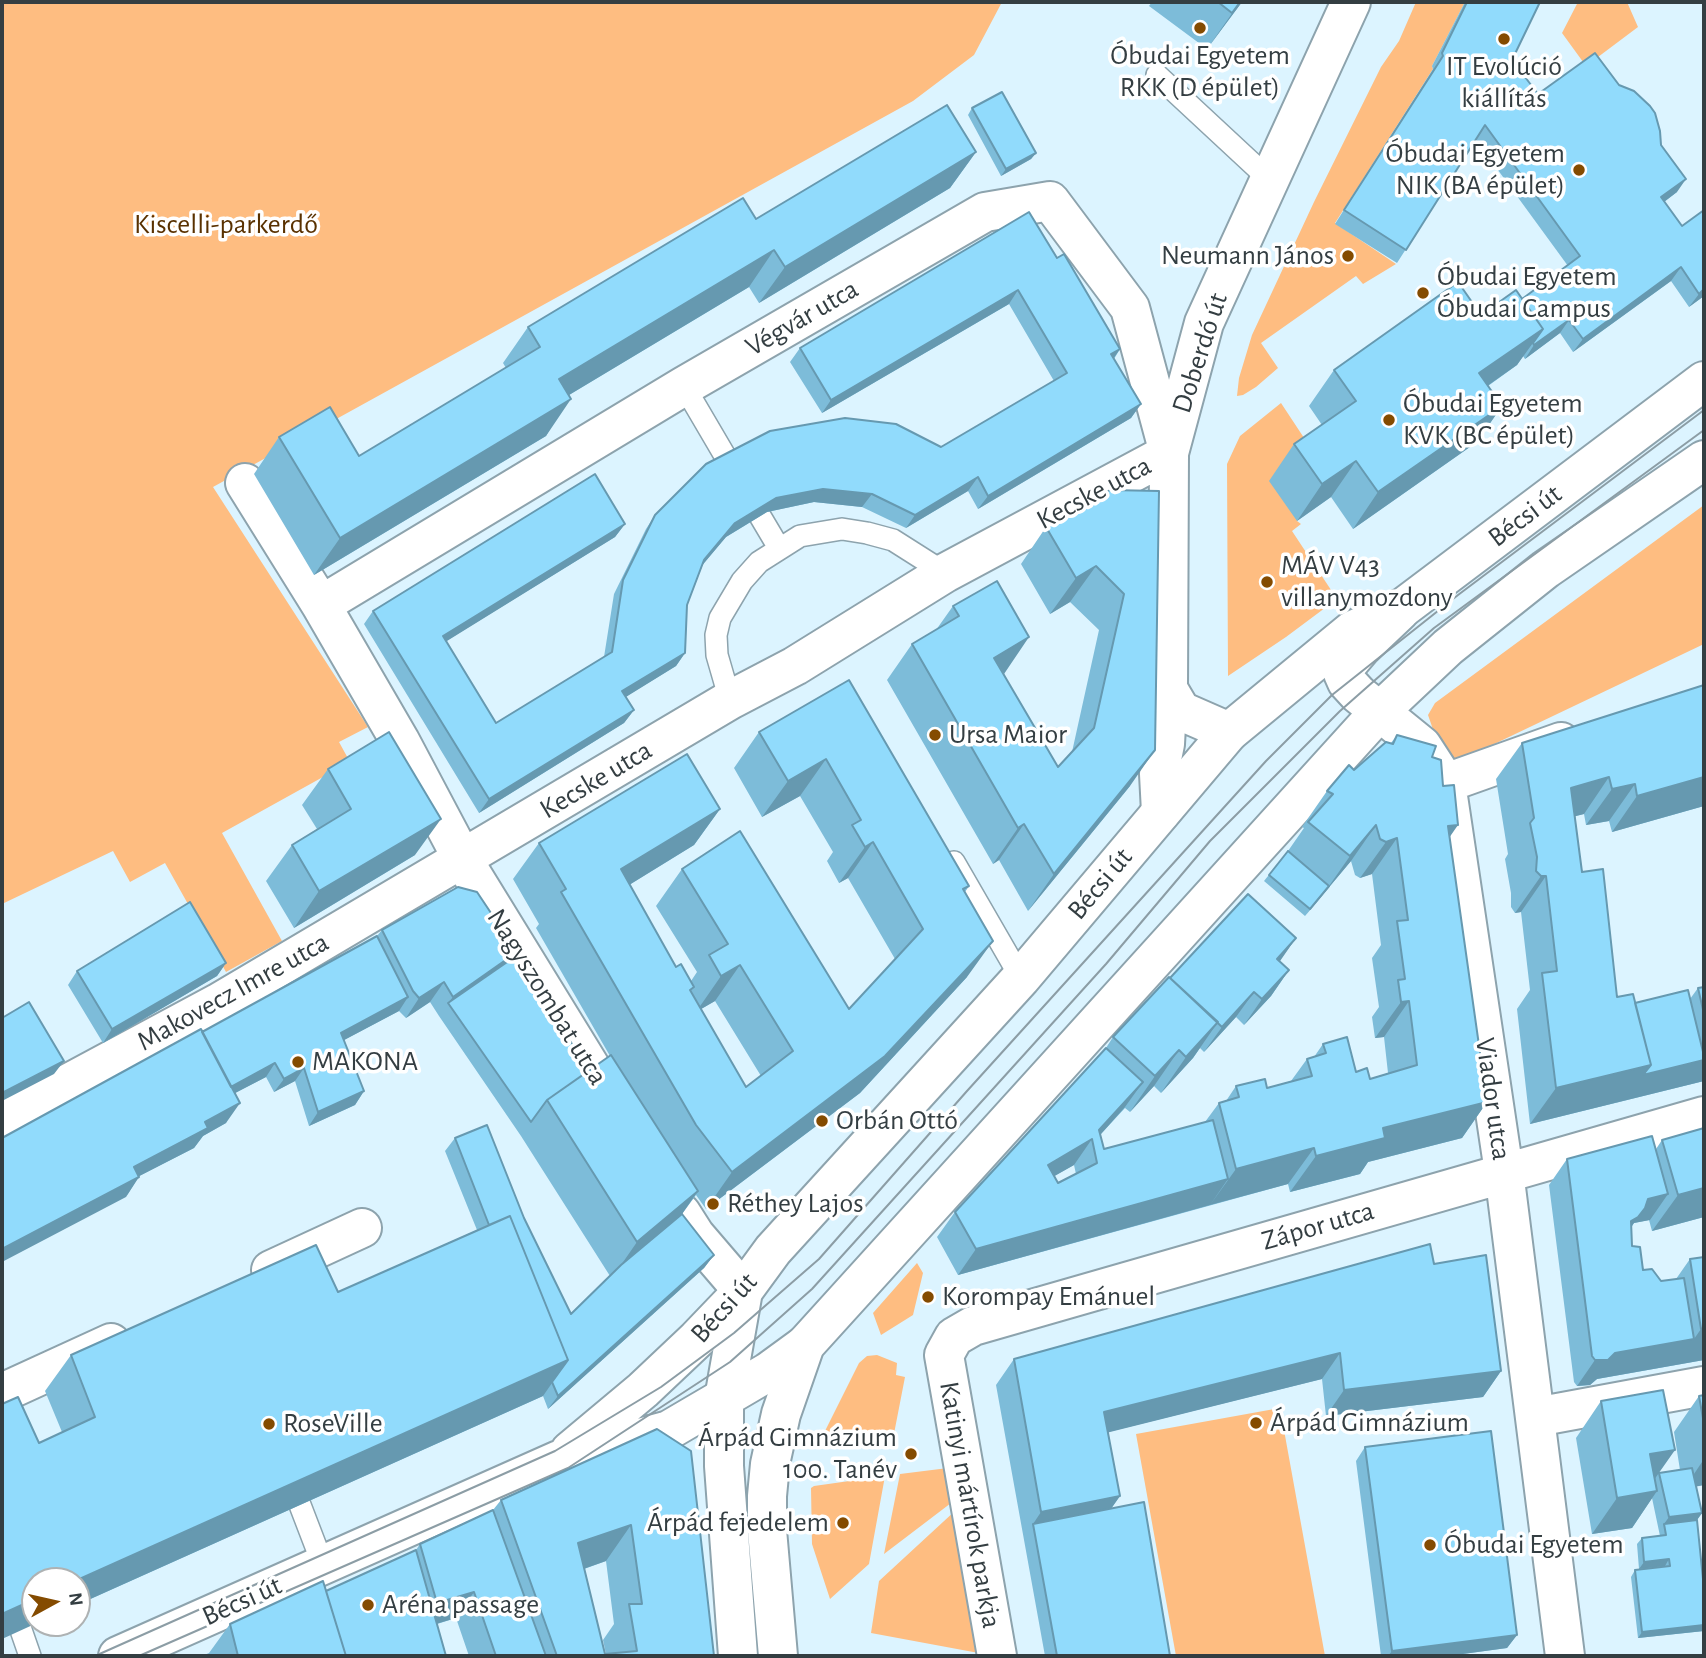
<!DOCTYPE html>
<html>
<head>
<meta charset="utf-8">
<style>
  body { margin:0 }
  #map { position:relative; width:1706px; height:1658px; overflow:hidden; background:#dcf4ff; font-family:"Alegreya Sans",sans-serif }
  canvas { display:block }
  .frame { position:absolute; inset:0; border:4px solid #343e42; pointer-events:none }
  .north { position:absolute; left:21px; top:1567px; width:70px; height:70px; box-sizing:border-box; background:#fff; border:2px solid #aeb2b3; border-radius:50%; rotate:82deg; font-size:19px; font-weight:700; line-height:28px; text-align:center; color:#343e42 }
  .north::after { content:''; display:block; margin:auto; width:24px; height:32px; background:#844b00; clip-path:polygon(50% 0,100% 100%,50% 72%,0 100%) }
</style>
</head>
<body>
<div id="map">
<canvas width="1706" height="1658"></canvas>
<div class="frame"></div>
<div class="north">N</div>
</div>
<script>
const ctx = document.querySelector('canvas').getContext('2d');
ctx.lineJoin = 'round';
function fill(path, color) {
  ctx.fillStyle = color;
  ctx.fill(path, 'evenodd');
}
function shape(rows) {
  const path = new Path2D();
  for (const r of rows) {
    path.moveTo(r[0], r[1]);
    for (let i = 2; i < r.length; i += 2) path.lineTo(r[i], r[i + 1]);
  }
  return path;
}
function stroke(path, color, width, dash) {
  ctx.strokeStyle = color;
  ctx.lineWidth = width;
  ctx.lineCap = dash ? 'butt' : 'round';
  ctx.setLineDash(dash || []);
  ctx.stroke(path);
}
function write(font, color, halo, rows, align = 'center') {
  ctx.font = font + ' "Alegreya Sans",sans-serif';
  ctx.lineWidth = 7;
  ctx.setLineDash([]);
  ctx.textBaseline = 'middle';
  ctx.strokeStyle = halo;
  ctx.fillStyle = color;
  for (const [text, x, y, turn = 0] of rows) {
    ctx.save();
    ctx.translate(x, y);
    ctx.rotate((+turn || 0) * Math.PI / 180);
    ctx.textAlign = isNaN(turn) ? turn : align;
    if (halo) ctx.strokeText(text, 0, 0);
    ctx.fillText(text, 0, 0);
    ctx.restore();
  }
}
fill(shape([
  [2,2,1002,2,974,55,913,101,213,487,368,727,339,742,350,762,222,833,282,941,226,972,165,863,130,882,113,851,2,904],
  [1416,2,1465,2,1432,66,1433,69,1335,223,1396,264,1363,284,1356,276,1261,343,1278,368,1256,387,1243,395,1237,396,1239,378,1252,335,1314,202,1381,67,1399,41],
  [1578,2,1627,2,1638,27,1586,66,1562,33],
  [1281,403,1312,450,1297,521,1301,524,1292,531,1337,599,1286,637,1228,676,1227,464,1240,436],
  [1704,505,1704,644,1446,767,1428,715,1435,703],
  [917,1263,923,1273,913,1315,881,1335,873,1313],
  [877,1355,897,1363,896,1375,905,1377,892,1444,823,1448,819,1444,822,1437,859,1363,867,1356],
  [1280,1408,1325,1656,1176,1656,1136,1434],
  [948,1468,955,1500,884,1554,900,1474],
  [885,1476,869,1564,830,1599,812,1544,811,1488,814,1486],
  [956,1510,984,1654,871,1633,879,1581]
]), '#febd81');
const service = shape([
  [1157,75,1270,180],
  [684,386,728,461],
  [760,516,779,548],
  [730,700,717,655,716,635,720,618,742,581,759,562,800,536,842,529,867,533,893,540,945,573],
  [954,862,1021,978],
  [300,1505,323,1565],
  [21,1630,30,1656]
]);
const minor = shape([
  [245,483,321,605,400,741,463,860,618,1112],
  [321,605,684,386,985,212,1050,201,1130,308,1169,453],
  [1400,611,1362,647,1345,667,1343,673,1347,682,1358,694,1422,746,1446,783,1504,1172,1565,1656],
  [1168,689,1181,711,1229,732],
  [1446,783,1561,742],
  [1161,812,1159,774,1165,744,1168,689,1169,453,1204,323,1351,2],
  [2,1119,218,1003,730,700,795,666,945,573,1169,453],
  [681,1213,695,1235,743,1291],
  [271,1270,362,1228],
  [2,1393,111,1343],
  [1536,1417,1704,1386],
  [997,1656,944,1355,954,1337,973,1326,1704,1116]
]);
const tertiary = shape([
  [570,1451,643,1390,697,1339,743,1291],
  [118,1656,559,1460,669,1430,768,1372,805,1345]
]);
const secondary = shape([
  [738,1656,724,1466,724,1399,743,1291,773,1250,1021,978,1229,732,1353,630,1404,607,1704,381],
  [778,1656,767,1530,767,1496,770,1464,781,1414,805,1345,1379,712,1448,647,1546,569,1704,460]
]);
stroke(service, '#8da3ad', 24);
stroke(minor, '#8da3ad', 42);
stroke(tertiary, '#8da3ad', 42);
stroke(secondary, '#8da3ad', 42);
stroke(service, '#fff', 21);
stroke(minor, '#fff', 38);
stroke(tertiary, '#fff', 38);
stroke(secondary, '#fff', 38);
stroke(shape([
  [95,1656,555,1451,661,1387,734,1333,819,1259,967,1091,1266,761,1332,695,1458,595,1704,410],
  [139,1656,568,1468,730,1362,812,1289,1106,964,1210,841,1340,711,1434,628,1704,430]
]), '#8c9da5', 2);
fill(shape([
  [1152,2,1242,2,1207,49,1149,6],
  [1465,2,1540,2,1512,60,1538,94,1661,145,1677,192,1664,202,1704,296,1689,307,1671,281,1573,352,1560,333,1525,359,1523,356,1517,365,1488,386,1502,406,1477,442,1353,529,1331,497,1297,521,1269,481,1294,444,1322,425,1309,406,1334,370,1522,299,1568,266,1476,140,1397,263,1335,224,1433,69,1432,66],
  [972,108,1036,153,1031,159,1001,176,968,115],
  [976,152,950,188,759,303,749,287,569,395,546,436,314,575,254,474,279,437,359,456,506,368,503,363,528,327,756,219],
  [1057,258,1120,349,1114,359,1141,404,1131,418,978,509,968,491,906,528,862,507,814,502,767,512,726,537,703,564,687,605,685,653,676,666,625,697,634,710,624,723,479,813,364,624,373,611,625,524,615,537,446,641,496,723,604,657,614,594,646,529,655,515,941,447,1054,381,1009,304,822,413,790,362,800,348],
  [1159,491,1130,786,1028,911,999,860,993,864,887,680,912,644,936,630,953,606,1058,767,1072,752,1099,630,1070,602,1050,614,1021,564,1046,527],
  [849,680,969,886,965,892,967,977,860,1093,706,1209,696,1195,682,1214,714,1255,704,1268,548,1409,543,1396,77,1605,39,1443,62,1432,45,1391,71,1355,338,1292,477,1230,445,1151,455,1138,524,1218,571,1314,610,1276,521,1136,439,1016,430,1002,406,1018,399,1011,344,1040,364,1091,355,1105,309,1126,295,1081,274,1092,266,1077,235,1093,226,1123,203,1136,194,1148,139,1176,126,1197,202,1032,377,936,382,930,517,952,513,958,590,1070,610,1056,536,928,539,924,513,879,539,843,720,809,694,845,629,885,676,967,691,981,697,972,656,906,682,869,849,1009,895,959,848,878,839,883,827,861,833,852,800,796,762,817,734,768,759,732],
  [715,1001,761,1076,746,1087,701,1009],
  [1704,685,1704,806,1612,832,1609,821,1586,825,1584,814,1575,816,1582,872,1617,997,1635,1003,1690,999,1698,988,1704,987,1704,1081,1530,1124,1517,1009,1530,990,1521,912,1515,913,1511,907,1511,893,1505,859,1508,854,1496,779,1522,743],
  [1397,735,1432,757,1449,837,1487,1102,1462,1138,1368,1162,1360,1174,1290,1192,1288,1184,958,1275,937,1237,955,1212,1106,1048,1113,1037,1170,978,1296,938,1279,961,1289,970,1271,996,1244,1025,1236,1017,1204,1052,1200,1048,1193,1058,1161,1093,1154,1086,1130,1112,1125,1108,1100,1135,1104,1149,1205,1122,1219,1103,1226,1101,1236,1086,1267,1088,1291,1081,1307,1059,1314,1057,1323,1044,1356,1072,1370,1079,1388,1073,1384,1037,1375,1038,1372,1017,1379,1007,1372,958,1381,945,1372,874,1360,878,1355,875,1351,861,1305,916,1264,881,1288,851,1304,828,1302,827,1327,791,1391,743],
  [1074,1165,1076,1174,1058,1183,1054,1176],
  [328,769,415,855,294,928,266,881,292,845,317,829,302,805],
  [226,963,217,976,103,1043,68,985,77,971],
  [1662,1140,1704,1217,1652,1231,1649,1220,1634,1223,1631,1228,1632,1246,1643,1270,1661,1281,1676,1279,1690,1259,1704,1257,1704,1360,1597,1379,1590,1385,1577,1386,1574,1382,1549,1185,1567,1159,1656,1149],
  [1434,1264,1501,1371,1483,1397,1326,1416,1322,1379,1108,1432,1120,1496,1111,1508,1170,1656,1045,1656,996,1385,1014,1359],
  [1704,1395,1704,1485,1696,1486,1702,1513,1697,1520,1701,1562,1704,1557,1704,1631,1638,1638,1631,1577,1635,1570,1665,1567,1639,1569,1637,1544,1642,1538,1660,1536,1652,1498,1632,1528,1592,1534,1576,1438,1601,1401,1659,1473,1680,1470,1674,1432,1699,1396],
  [657,1429,714,1656,469,1656,456,1618,437,1624,446,1656,202,1656,209,1653,230,1624,326,1591,416,1550,420,1544,493,1510,501,1500],
  [606,1561,614,1624,603,1640,606,1654,605,1654,584,1569],
  [1365,1447,1517,1635,1507,1648,1448,1656,1381,1656,1356,1461]
]), '#7dbcd9');
fill(shape([
  [1240,2,1242,2,1207,49],
  [976,152,950,188,759,303,785,267],
  [1036,153,1031,159,1001,176,1006,169],
  [1686,179,1677,192,1652,211,1661,197],
  [774,250,749,287,534,416,559,379],
  [1681,267,1671,281,1573,352,1583,339],
  [1704,289,1704,296,1689,307,1699,294],
  [1018,290,1009,304,822,413,831,400],
  [1569,320,1560,333,1525,359,1534,345],
  [1543,329,1517,365,1453,410,1479,373],
  [1120,349,1111,362,1111,354],
  [571,399,546,436,314,575,340,538],
  [1141,404,1131,418,978,509,988,496],
  [1502,406,1477,442,1353,529,1378,492],
  [1356,461,1331,497,1297,521,1322,484],
  [978,477,968,491,906,528,915,515],
  [823,489,872,494,862,507,814,502,767,512,726,537,695,574,704,560,735,523,776,498],
  [625,524,615,537,434,649,443,636],
  [1096,566,1070,602,1050,614,1076,578],
  [1029,637,1004,674,994,658],
  [685,653,676,666,613,705,622,691],
  [634,710,624,723,479,813,489,799],
  [1155,750,1130,786,1028,911,1054,874],
  [826,759,800,796,762,817,788,781],
  [1609,777,1584,814,1545,824,1571,788],
  [1704,777,1704,806,1612,832,1637,796],
  [1635,784,1609,821,1586,825,1612,789],
  [720,809,694,845,595,906,621,869],
  [441,819,415,855,294,928,319,891],
  [1024,824,999,860,993,864,1018,828],
  [1376,825,1351,861,1305,916,1329,886,1350,856],
  [1458,825,1433,861,1448,826],
  [1397,838,1372,874,1360,878,1386,842],
  [873,842,848,878,839,883,865,847],
  [1541,876,1546,876,1521,912,1515,913],
  [1296,938,1278,964,1277,959],
  [993,941,967,977,860,1093,706,1209,732,1172],
  [517,952,504,972,448,1003,453,997],
  [226,963,217,976,103,1043,112,1029],
  [740,965,715,1001,696,1012,721,976],
  [1289,970,1271,996,1244,1025,1262,999],
  [444,982,430,1002,406,1018,419,998],
  [1254,992,1236,1017,1204,1052,1222,1027],
  [408,997,399,1011,331,1047,341,1033],
  [1409,1001,1384,1037,1375,1038,1401,1002],
  [1218,1022,1193,1058,1161,1093,1186,1057],
  [1179,1050,1154,1086,1130,1112,1155,1076],
  [1704,1060,1704,1081,1530,1124,1556,1088,1651,1065],
  [64,1061,54,1074,2,1101,2,1093],
  [275,1063,266,1077,216,1103,226,1090],
  [304,1068,295,1081,274,1092,284,1079],
  [1143,1082,1125,1107,1093,1143,1099,1130],
  [364,1091,355,1105,309,1126,318,1112],
  [1487,1102,1462,1138,1368,1162,1360,1174,1290,1192,1316,1156,1383,1128],
  [240,1103,226,1123,203,1136,194,1148,120,1186,134,1167,205,1122],
  [1092,1139,1074,1165,1030,1190,1048,1165],
  [1314,1148,1288,1184,1210,1205,1236,1169],
  [139,1177,126,1197,2,1262,2,1249],
  [1228,1179,1210,1205,958,1275,976,1249],
  [1704,1188,1704,1217,1652,1231,1678,1195],
  [698,1191,673,1227,612,1278,637,1242],
  [1668,1194,1650,1220,1634,1223,1620,1242,1631,1221,1648,1199],
  [714,1255,704,1268,548,1409,558,1396],
  [1704,1328,1704,1360,1597,1379,1590,1385,1577,1386,1595,1360,1615,1353,1694,1339,1701,1329],
  [1340,1353,1322,1379,1086,1438,1104,1412],
  [568,1360,543,1396,77,1605,77,1581,75,1581],
  [1501,1371,1483,1397,1326,1416,1344,1390],
  [1675,1450,1649,1487,1650,1454],
  [1704,1459,1704,1485,1684,1489],
  [1657,1491,1632,1528,1592,1534,1617,1498],
  [1120,1496,1102,1522,1033,1524,1041,1512],
  [1702,1513,1692,1527,1664,1524,1669,1517],
  [631,1525,606,1561,552,1580,578,1543],
  [1669,1559,1665,1566,1639,1569,1644,1562],
  [474,1592,456,1618,419,1629,437,1603],
  [35,1599,35,1623,37,1623,2,1639,2,1614],
  [1704,1625,1704,1631,1638,1638,1642,1632],
  [1517,1635,1507,1648,1448,1656,1388,1656,1392,1651]
]), '#6699b0');
const building = shape([
  [1218,2,1240,2,1232,13,1218,2],
  [1467,2,1540,2,1512,60,1538,94,1595,53,1619,85,1634,91,1650,106,1655,113,1660,131,1661,145,1686,179,1661,197,1682,226,1704,210,1704,289,1699,294,1681,267,1583,339,1569,320,1534,345,1533,343,1543,329,1522,299,1580,256,1485,125,1406,250,1344,210,1443,56,1442,53,1467,2],
  [1002,92,1036,153,1006,169,972,108,1002,92],
  [947,105,976,152,785,267,774,250,559,379,571,399,340,538,279,437,330,407,359,456,540,347,528,327,743,198,756,219,947,105],
  [1029,212,1057,258,1064,254,1120,349,1111,354,1141,404,988,496,978,477,915,515,872,494,823,489,776,498,735,523,704,560,687,605,685,653,622,691,634,710,489,799,373,611,595,474,625,524,443,636,496,723,612,652,623,580,655,515,706,464,770,431,845,418,896,424,941,447,1067,373,1018,290,831,400,800,348,1029,212],
  [1458,282,1481,315,1516,290,1543,329,1479,373,1502,406,1378,492,1356,461,1322,484,1294,444,1356,401,1334,370,1458,282],
  [1110,490,1159,491,1155,750,1054,874,1024,824,1018,828,912,644,959,616,953,606,997,581,1029,637,994,658,1058,767,1094,728,1124,594,1096,566,1076,578,1046,527,1110,490],
  [849,680,969,886,963,889,993,941,885,1056,732,1172,696,1125,561,892,566,889,539,843,687,754,720,809,621,869,676,967,681,964,694,987,690,990,746,1087,793,1051,740,965,721,976,709,955,728,944,682,869,740,831,849,1009,923,929,873,842,865,847,852,825,861,820,826,759,788,781,759,732,849,680],
  [1704,685,1704,777,1637,796,1635,784,1612,789,1609,777,1571,788,1582,872,1603,869,1617,997,1633,994,1651,1065,1556,1088,1542,973,1557,971,1546,876,1541,876,1536,871,1537,857,1530,823,1534,818,1522,743,1704,685],
  [389,732,441,819,319,891,292,845,351,809,328,769,389,732],
  [1397,735,1436,746,1432,757,1441,760,1443,786,1454,785,1458,825,1448,826,1487,1102,1383,1128,1385,1138,1316,1156,1314,1148,1236,1169,1219,1103,1239,1097,1236,1086,1265,1079,1267,1088,1312,1076,1307,1059,1326,1053,1323,1044,1347,1037,1356,1072,1367,1068,1370,1079,1417,1065,1409,1001,1401,1002,1398,980,1405,979,1397,921,1408,920,1397,838,1386,842,1380,839,1376,825,1350,856,1308,822,1333,794,1327,791,1349,765,1354,770,1386,742,1393,744,1397,735],
  [1288,851,1329,886,1310,909,1269,875,1288,851],
  [458,887,477,892,517,952,453,997,444,982,419,998,413,991,382,930,458,887],
  [1248,894,1296,938,1277,959,1289,970,1262,999,1254,992,1222,1027,1170,978,1248,894],
  [190,902,226,963,112,1029,77,971,190,902],
  [377,936,408,997,341,1033,364,1091,318,1112,304,1068,284,1079,275,1063,231,1087,202,1032,377,936],
  [513,958,590,1070,547,1100,531,1122,448,1003,513,958],
  [1169,977,1218,1022,1186,1057,1179,1050,1155,1076,1113,1037,1169,977],
  [1704,987,1704,1014,1698,988,1704,987],
  [1688,990,1704,1056,1704,1060,1643,1075,1651,1065,1635,1003,1688,990],
  [29,1002,64,1061,2,1093,2,1018,29,1002],
  [201,1029,240,1103,205,1122,208,1128,134,1167,139,1177,2,1249,2,1138,201,1029],
  [1106,1048,1143,1082,1099,1130,1104,1149,1213,1120,1228,1179,976,1249,955,1212,1106,1048],
  [1092,1139,1097,1163,1058,1183,1048,1165,1092,1139],
  [611,1055,698,1191,637,1242,547,1100,611,1055],
  [487,1125,524,1218,571,1314,621,1265,682,1214,714,1255,558,1396,552,1382,568,1360,510,1216,489,1225,455,1138,487,1125],
  [1704,1128,1704,1188,1678,1195,1662,1140,1704,1128],
  [1652,1136,1668,1194,1648,1199,1645,1208,1638,1217,1631,1221,1632,1246,1640,1247,1643,1270,1652,1269,1661,1281,1684,1278,1694,1339,1615,1353,1608,1360,1595,1360,1592,1356,1567,1159,1652,1136],
  [510,1216,568,1360,75,1581,35,1581,35,1599,2,1614,2,1404,18,1397,39,1443,95,1417,71,1355,316,1245,338,1292,510,1216],
  [1430,1244,1434,1264,1486,1255,1501,1371,1344,1390,1340,1353,1104,1412,1120,1496,1041,1512,1014,1359,1430,1244],
  [1704,1257,1704,1328,1701,1329,1690,1259,1704,1257],
  [1663,1390,1675,1450,1650,1454,1657,1491,1617,1498,1601,1401,1663,1390],
  [1704,1395,1704,1424,1699,1396,1704,1395],
  [657,1429,691,1451,714,1656,557,1656,501,1500,657,1429],
  [631,1525,642,1604,629,1604,637,1651,605,1654,578,1543,631,1525],
  [1491,1431,1517,1635,1392,1651,1365,1447,1491,1431],
  [1692,1468,1702,1513,1669,1517,1659,1473,1692,1468],
  [1144,1502,1170,1656,1057,1656,1033,1524,1144,1502],
  [493,1510,546,1656,496,1656,474,1592,437,1603,420,1544,493,1510],
  [1697,1520,1704,1589,1704,1625,1642,1632,1635,1570,1670,1566,1669,1559,1644,1562,1642,1538,1666,1535,1664,1524,1697,1520],
  [416,1550,446,1656,346,1656,326,1591,416,1550],
  [323,1581,346,1656,238,1656,230,1624,323,1581]
]);
fill(building, '#91dbfc');
stroke(building, '#6699b0', 2);
for (const [x, y, r, color] of [
  [1200,28,7,"#844b00"],
  [1504,39,7,"#844b00"],
  [1579,170,7,"#844b00"],
  [1348,256,7,"#844b00"],
  [1423,293,7,"#844b00"],
  [1389,420,7,"#844b00"],
  [1267,582,7,"#844b00"],
  [935,735,7,"#844b00"],
  [298,1062,7,"#844b00"],
  [822,1121,7,"#844b00"],
  [713,1204,7,"#844b00"],
  [928,1297,7,"#844b00"],
  [1256,1423,7,"#844b00"],
  [269,1424,7,"#844b00"],
  [911,1454,7,"#844b00"],
  [843,1523,7,"#844b00"],
  [1430,1545,7,"#844b00"],
  [368,1605,7,"#844b00"]
]) {
  const dot = new Path2D();
  dot.arc(x, y, r, 0, 2 * Math.PI);
  ctx.fillStyle = color;
  ctx.fill(dot);
  stroke(dot, '#fff', 2.5);
}
write('28px', '#343e42', '#fff', [
  ["Óbudai Egyetem",1200,56,"center"],
  ["RKK (D épület)",1200,88,"center"],
  ["IT Evolúció",1504,67,"center"],
  ["kiállítás",1504,99,"center"],
  ["Óbudai Egyetem",1565,154,"right"],
  ["NIK (BA épület)",1565,186,"right"],
  ["Neumann János",1334,256,"right"],
  ["Óbudai Egyetem",1437,277],
  ["Óbudai Campus",1437,309],
  ["Óbudai Egyetem",1403,404],
  ["KVK (BC épület)",1403,436],
  ["MÁV V43",1281,566],
  ["villanymozdony",1281,598],
  ["Ursa Maior",949,735],
  ["MAKONA",312,1062],
  ["Orbán Ottó",836,1121],
  ["Réthey Lajos",727,1204],
  ["Korompay Emánuel",942,1297],
  ["Árpád Gimnázium",1270,1423],
  ["RoseVille",283,1424],
  ["Árpád Gimnázium",897,1438,"right"],
  ["100. Tanév",897,1470,"right"],
  ["Árpád fejedelem",829,1523,"right"],
  ["Óbudai Egyetem",1444,1545],
  ["Aréna passage",382,1605]
], 'left');
write('28px', '#593100', '#fff', [
  ["Kiscelli-parkerdő",226,225]
]);
write('28px', '#343e42', '#fff', [
  ["Végvár utca",802,318,-30],
  ["Doberdó út",1200,353,-72],
  ["Kecske utca",1094,493,-28],
  ["Bécsi út",1525,516,-37],
  ["Kecske utca",596,780,-31],
  ["Bécsi út",1100,884,-50],
  ["Makovecz Imre utca",233,992,-29],
  ["Nagyszombat utca",547,997,58],
  ["Viador utca",1493,1099,82],
  ["Zápor utca",1318,1226,-16],
  ["Bécsi út",724,1308,-48],
  ["Katinyi mártírok parkja",970,1505,80],
  ["Bécsi út",242,1601,-24]
]);
</script>
</body>
</html>
